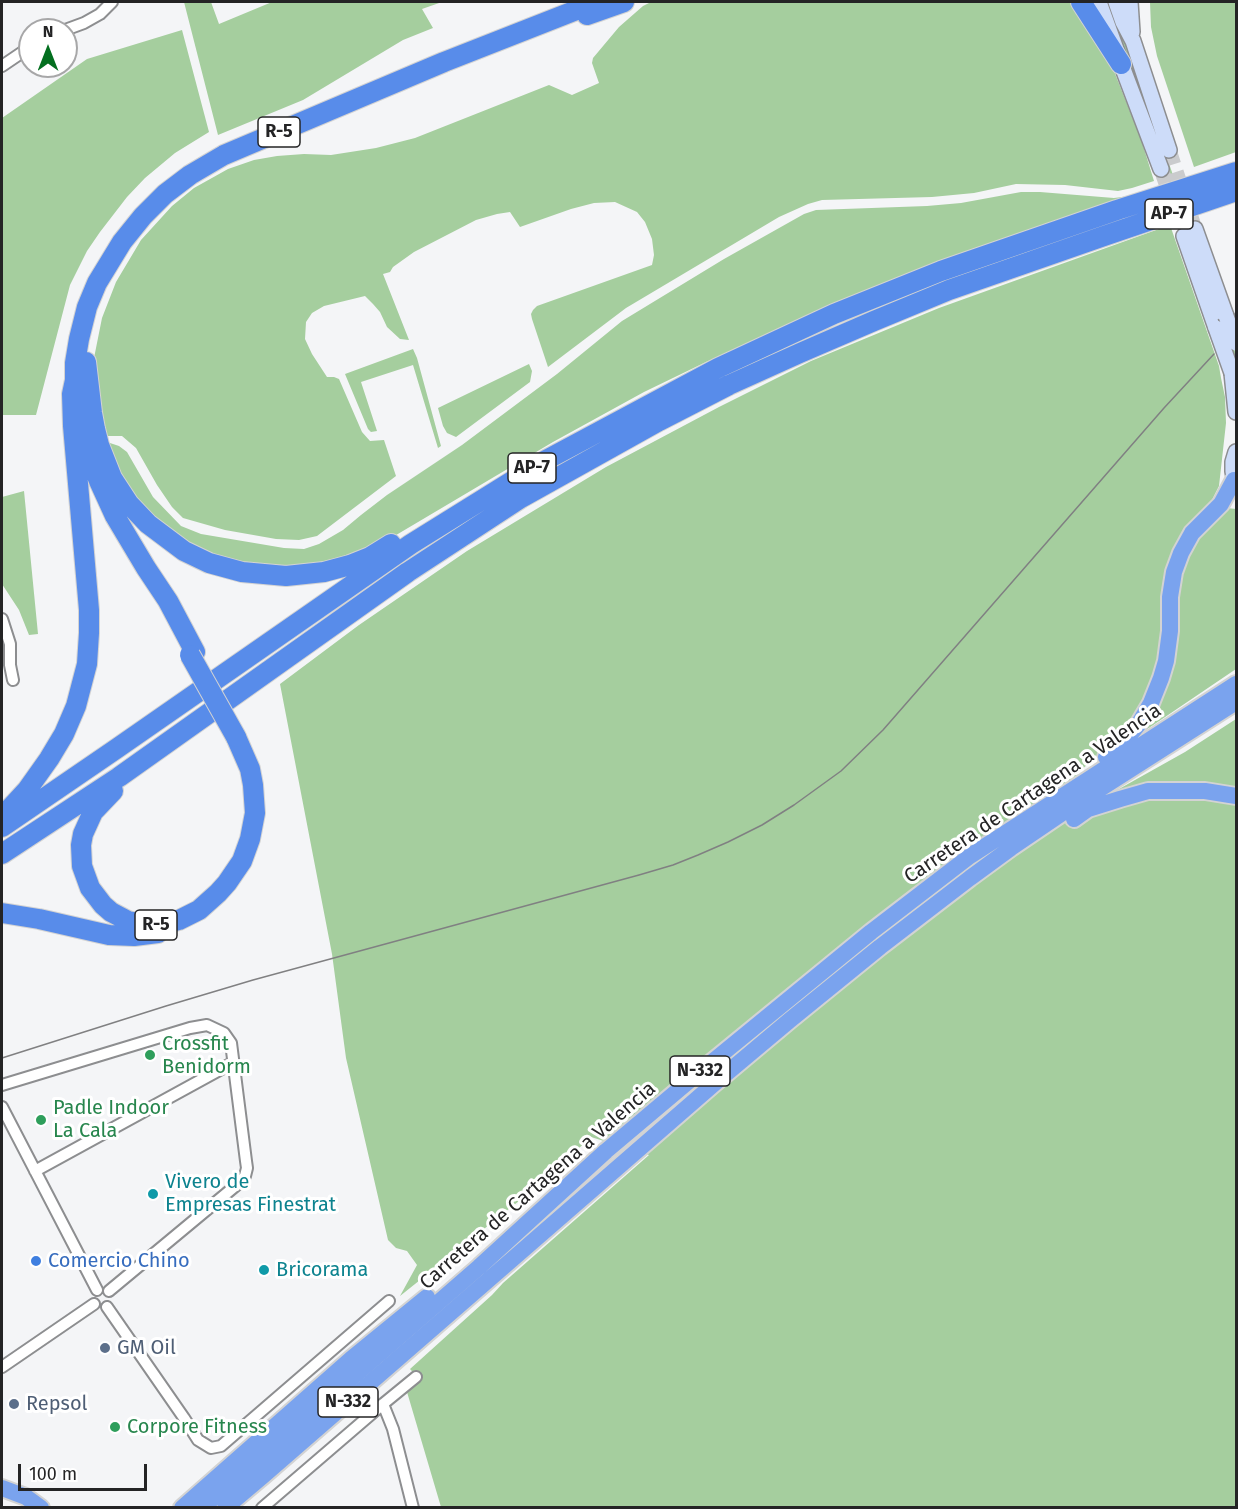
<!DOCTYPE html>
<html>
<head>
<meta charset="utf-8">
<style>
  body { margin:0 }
  #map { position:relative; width:1238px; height:1509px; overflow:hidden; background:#f4f5f7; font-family:"Fira Sans",sans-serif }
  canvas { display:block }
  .frame { position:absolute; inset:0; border:3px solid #242425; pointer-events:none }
  .north { position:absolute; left:18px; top:18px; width:60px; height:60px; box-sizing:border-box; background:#fff; border:2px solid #a7a7a8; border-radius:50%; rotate:0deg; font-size:16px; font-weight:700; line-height:24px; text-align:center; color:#242425 }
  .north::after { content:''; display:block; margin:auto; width:21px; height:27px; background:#036f1f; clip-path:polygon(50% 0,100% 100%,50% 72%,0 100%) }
  .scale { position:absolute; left:18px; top:1464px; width:129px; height:27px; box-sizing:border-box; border:3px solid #242425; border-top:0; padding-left:8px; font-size:18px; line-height:21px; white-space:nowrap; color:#242425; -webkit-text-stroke:4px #fff; paint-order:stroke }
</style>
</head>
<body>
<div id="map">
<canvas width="1238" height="1509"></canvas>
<div class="frame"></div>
<div class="north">N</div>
<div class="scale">100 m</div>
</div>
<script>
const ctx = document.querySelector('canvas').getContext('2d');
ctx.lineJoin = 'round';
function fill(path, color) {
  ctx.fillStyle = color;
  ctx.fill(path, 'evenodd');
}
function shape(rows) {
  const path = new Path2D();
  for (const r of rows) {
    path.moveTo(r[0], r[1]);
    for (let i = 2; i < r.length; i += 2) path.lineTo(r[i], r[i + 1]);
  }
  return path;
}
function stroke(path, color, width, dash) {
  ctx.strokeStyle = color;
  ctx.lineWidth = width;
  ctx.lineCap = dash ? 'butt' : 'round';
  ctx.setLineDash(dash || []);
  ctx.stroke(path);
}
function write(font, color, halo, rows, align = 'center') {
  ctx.font = font + ' "Fira Sans",sans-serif';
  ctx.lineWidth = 6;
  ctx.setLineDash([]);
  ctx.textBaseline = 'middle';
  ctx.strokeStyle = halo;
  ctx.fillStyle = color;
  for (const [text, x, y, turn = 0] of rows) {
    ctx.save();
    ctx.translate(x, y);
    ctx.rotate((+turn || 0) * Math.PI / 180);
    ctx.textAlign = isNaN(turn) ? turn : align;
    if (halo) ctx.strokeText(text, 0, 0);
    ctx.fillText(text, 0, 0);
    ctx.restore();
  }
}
fill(shape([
  [184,2,211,2,219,24,272,2,442,2,422,9,433,28,403,40,303,100,218,135],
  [651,2,1075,2,1106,51,1141,139,1154,181,1132,188,1118,191,1065,185,1016,184,974,193,932,197,822,200,808,204,779,217,626,308,548,367,532,319,531,314,533,310,537,306,652,265,654,255,652,239,645,222,637,212,615,202,594,203,571,209,520,227,510,212,497,214,476,220,414,252,393,267,390,272,383,274,409,340,400,339,387,327,380,312,373,304,365,296,324,306,312,313,306,322,305,339,312,354,327,377,334,377,339,379,362,432,370,441,384,440,396,476,317,536,299,540,276,539,225,530,183,518,172,507,157,485,136,448,122,436,102,436,94,358,102,318,116,282,141,240,172,206,194,188,228,169,254,160,277,156,304,154,331,155,376,148,415,138,549,85,572,95,599,83,592,63,593,58,619,27,643,6],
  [1104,2,1112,2,1173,175,1196,246,1236,354,1236,377,1167,176],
  [1150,2,1236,2,1236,152,1194,167,1157,56,1151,27],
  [182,30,209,132,175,153,145,178,127,197,100,232,87,251,70,285,36,415,2,415,2,118,87,59],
  [1021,192,1040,192,1114,198,1130,196,784,328,706,362,644,392,553,442,381,544,354,557,298,569,227,561,198,549,148,513,128,489,105,443,110,443,119,446,127,452,153,497,181,526,201,534,284,548,304,549,319,544,343,530,361,515,387,495,462,445,557,374,622,321,724,259,804,214,816,210,927,206,961,203],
  [1170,225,1219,366,1221,378,1225,397,1226,423,1219,486,1211,502,1214,505,1188,531,1164,634,1157,669,1136,716,1119,738,1101,754,1077,773,1098,804,1150,796,1236,800,1236,1507,441,1507,407,1392,420,1380,410,1369,492,1295,503,1283,649,1155,591,1137,539,1185,400,1296,417,1265,407,1251,396,1248,388,1240,346,1058,332,954,280,684,359,625,467,551,606,467,719,407,811,361,939,308],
  [413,349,417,358,441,446,438,448,413,365,361,382,377,431,371,432,368,429,345,374],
  [529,364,532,371,530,382,456,437,447,433,443,426,438,408],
  [24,491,38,634,29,635,19,610,2,584,2,497],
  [1227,508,1236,509,1236,669,1140,734,1151,711,1174,594,1193,539],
  [1236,719,1236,791,1110,794,1185,752]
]), '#a5ce9e');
stroke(shape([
  [1169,150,1195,229],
  [1161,169,1184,236]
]), '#cacbcd', 15, [15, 8]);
const minor = shape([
  [65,30,84,23,100,14,112,2],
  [2,66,30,47],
  [2,619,10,644,10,665,13,680],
  [2,1085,190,1028,207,1025,224,1033,231,1043,246,1161,247,1168,245,1176,239,1183,109,1291],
  [2,1107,97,1290],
  [35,1171,234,1062],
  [107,1307,184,1418,198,1440,211,1448,221,1446,389,1301],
  [2,1367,94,1304],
  [383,1404,393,1429,413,1508],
  [262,1508,383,1404,416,1377]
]);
const secondary = shape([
  [1099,2,1125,74,1161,169],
  [1116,2,1123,22,1133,41,1169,150],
  [1130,2,1132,32],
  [1195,229,1226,316],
  [1184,236,1216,328],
  [1232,373,1236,412],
  [1236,452,1233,462,1233,471,1236,487]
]);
const trunk = shape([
  [1106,757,1120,746,1129,736,1138,725,1151,703,1161,678,1166,661,1170,631,1170,597,1174,572,1181,553,1192,533,1221,504,1234,480],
  [1074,819,1088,809,1120,799,1148,791,1205,791,1236,796],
  [2,1488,26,1497,41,1508],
  [182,1508,351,1359,427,1297],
  [202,1508,479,1267,606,1151,701,1071,871,932,970,856,1236,684],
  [225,1508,263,1476,715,1083,790,1020,880,947,970,878,1011,848,1067,810,1236,702]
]);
const motorway = shape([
  [1081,2,1121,64],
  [587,15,624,2],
  [86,362,92,413,95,429,99,445,112,478,129,504,148,524,184,551,209,563,242,572,286,576,324,572,350,565,370,557,391,544],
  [84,427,92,464,99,481,115,516,146,568,168,601,195,652],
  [113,791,93,812,83,834,81,845,82,866,90,888,103,905,111,912,128,921,150,925,165,924,179,920,199,910,218,893,227,883,242,861,250,839,255,813,253,785,250,769,236,737],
  [2,817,27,790,49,759,64,734,76,706,87,664,89,633,89,610,73,426,72,394,75,380,75,363,79,339,87,307,97,283,122,242,143,216,165,194,190,175,224,155,444,62,597,2],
  [2,827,116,749,411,544,546,460,718,368,834,314,941,271,1117,210,1236,172],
  [2,854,119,777,408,572,521,498,659,421,729,385,800,353,874,321,949,290,1104,236,1236,191],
  [2,913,39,919,109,935,134,936,158,933]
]);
stroke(minor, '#8d8e90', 14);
stroke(secondary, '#8d8e90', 18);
stroke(trunk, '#d3d3d3', 20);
stroke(motorway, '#d3d3d3', 22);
stroke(minor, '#fff', 10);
stroke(secondary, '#cddcf9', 15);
stroke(trunk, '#7aa3ee', 16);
stroke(motorway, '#588cea', 20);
stroke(shape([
  [2,1058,166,1006,253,980,639,875,673,865,698,855,728,842,762,825,794,805,841,771,883,730,1164,408,1214,354]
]), '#808082', 1.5);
const secondaryBridge = shape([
  [1226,316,1236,343],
  [1216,328,1232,373]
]);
const motorwayBridge = shape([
  [190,655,236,737]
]);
stroke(secondaryBridge, '#8d8e90', 18, []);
stroke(motorwayBridge, '#d3d3d3', 22, []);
stroke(secondaryBridge, '#cddcf9', 15);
stroke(motorwayBridge, '#588cea', 20);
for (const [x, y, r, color] of [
  [150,1055,6,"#2e9e5b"],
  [41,1120,6,"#2e9e5b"],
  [153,1194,6,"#0f9aa8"],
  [36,1261,6,"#3f7fe0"],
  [264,1270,6,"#0f9aa8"],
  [105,1348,6,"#5c6f8a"],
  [14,1404,6,"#5c6f8a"],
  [115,1427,6,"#2e9e5b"]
]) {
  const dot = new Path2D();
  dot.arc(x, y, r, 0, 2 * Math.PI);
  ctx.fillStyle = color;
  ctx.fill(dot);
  stroke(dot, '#fff', 2);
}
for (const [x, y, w] of [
  [279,132,42],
  [1169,214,48],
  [532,468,48],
  [156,925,42],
  [700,1071,60],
  [348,1402,60]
]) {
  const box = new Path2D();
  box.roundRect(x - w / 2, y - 15, w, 30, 4.5);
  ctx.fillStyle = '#fff';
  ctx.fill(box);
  stroke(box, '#242425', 1.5);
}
write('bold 18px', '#242425', null, [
  ["R-5",279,132],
  ["AP-7",1169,214],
  ["AP-7",532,468],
  ["R-5",156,925],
  ["N-332",700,1071],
  ["N-332",348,1402]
]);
write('20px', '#242425', '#fff', [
  ["Carretera de Cartagena a Valencia",1033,794,-34],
  ["Carretera de Cartagena a Valencia",538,1186,-41]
]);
write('20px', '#27864d', '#fff', [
  ["Crossfit",162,1044],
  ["Benidorm",162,1067],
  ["Padle Indoor",53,1108],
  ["La Cala",53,1131],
  ["Corpore Fitness",127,1427]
], 'left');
write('20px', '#0d838f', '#fff', [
  ["Vivero de",165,1182],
  ["Empresas Finestrat",165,1205],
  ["Bricorama",276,1270]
], 'left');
write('20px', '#366cbe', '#fff', [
  ["Comercio Chino",48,1261]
], 'left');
write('20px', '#4e5e75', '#fff', [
  ["GM Oil",117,1348],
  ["Repsol",26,1404]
], 'left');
</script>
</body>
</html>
